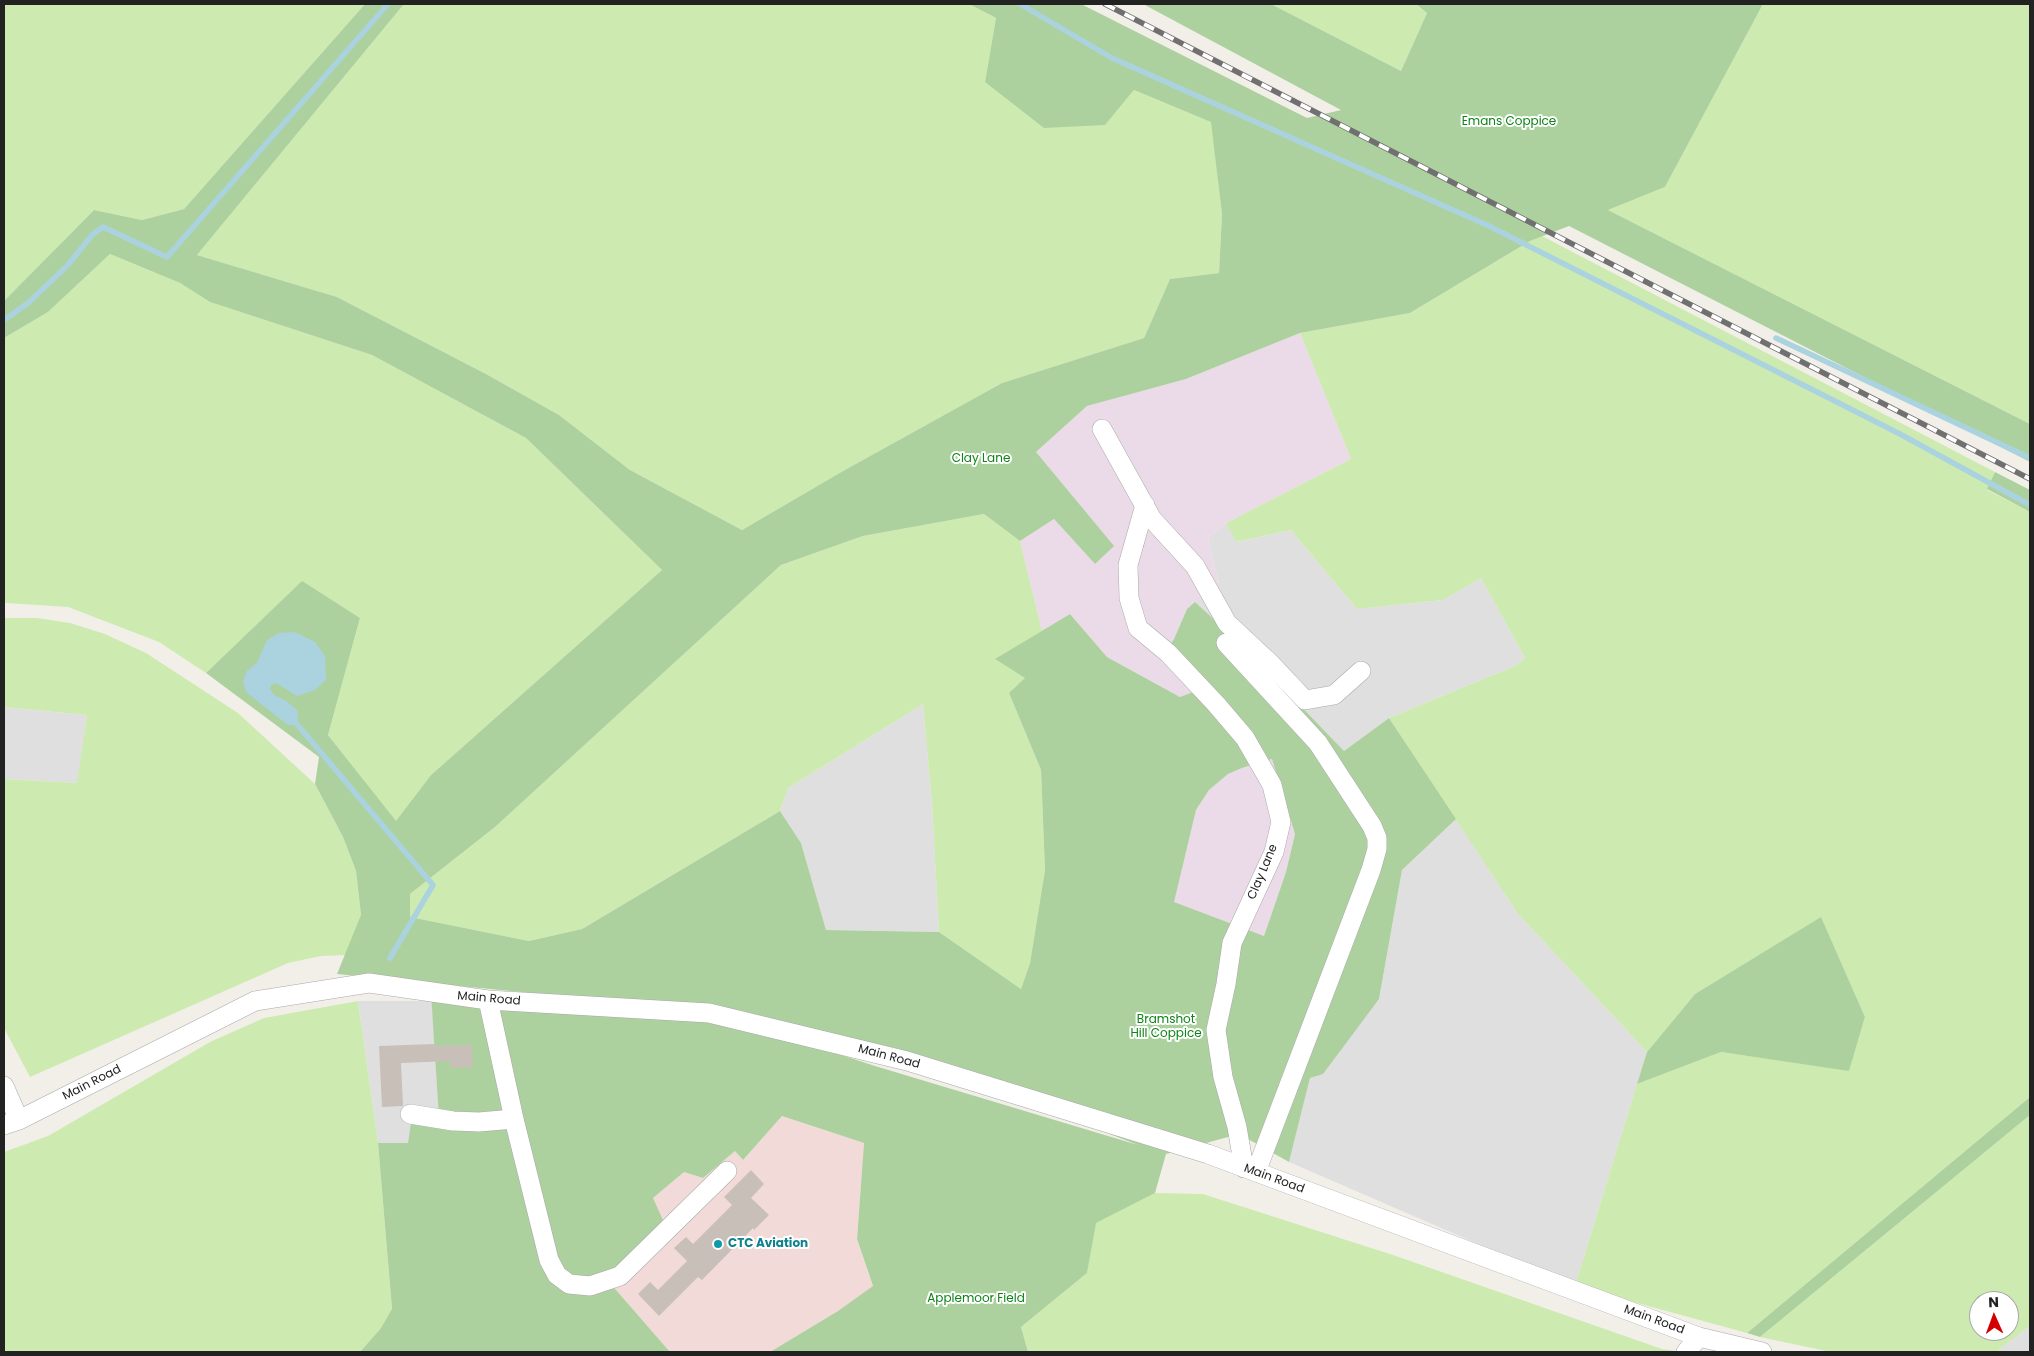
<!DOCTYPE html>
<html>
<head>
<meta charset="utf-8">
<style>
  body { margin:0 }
  #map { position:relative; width:2034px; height:1356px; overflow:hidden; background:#f2efe9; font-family:Poppins,sans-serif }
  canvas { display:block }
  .frame { position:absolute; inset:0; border:5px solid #222; pointer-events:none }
  .north { position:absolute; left:1969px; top:1291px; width:50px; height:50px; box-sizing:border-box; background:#fff; border:1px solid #a7a7a7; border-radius:50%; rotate:358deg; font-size:14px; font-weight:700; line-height:20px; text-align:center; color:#222 }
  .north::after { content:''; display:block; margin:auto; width:18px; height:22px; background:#d40000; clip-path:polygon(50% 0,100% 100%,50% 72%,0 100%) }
</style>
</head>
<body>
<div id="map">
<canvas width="2034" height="1356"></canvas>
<div class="frame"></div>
<div class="north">N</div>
</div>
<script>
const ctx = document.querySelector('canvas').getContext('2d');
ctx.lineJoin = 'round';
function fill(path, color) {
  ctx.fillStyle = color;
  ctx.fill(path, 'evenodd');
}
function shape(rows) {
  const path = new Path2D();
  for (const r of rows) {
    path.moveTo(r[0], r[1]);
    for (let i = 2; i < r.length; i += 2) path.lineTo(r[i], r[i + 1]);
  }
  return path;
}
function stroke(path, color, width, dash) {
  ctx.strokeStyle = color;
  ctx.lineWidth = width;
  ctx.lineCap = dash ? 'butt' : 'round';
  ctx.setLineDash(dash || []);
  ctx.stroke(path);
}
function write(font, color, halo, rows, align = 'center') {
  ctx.font = font + ' Poppins,sans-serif';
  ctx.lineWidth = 4;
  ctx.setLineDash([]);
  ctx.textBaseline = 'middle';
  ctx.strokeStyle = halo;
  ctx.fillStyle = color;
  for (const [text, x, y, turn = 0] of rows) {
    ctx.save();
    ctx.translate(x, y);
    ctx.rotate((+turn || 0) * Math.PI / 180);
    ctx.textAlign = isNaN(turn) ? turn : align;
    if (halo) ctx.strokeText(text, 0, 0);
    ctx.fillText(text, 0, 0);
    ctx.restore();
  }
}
fill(shape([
  [1226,523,1237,542,1291,530,1357,609,1443,600,1481,578,1525,658,1515,666,1389,718,1344,751,1244,647,1195,602,1219,584,1208,538],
  [923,704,932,804,939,932,826,930,801,843,780,811,788,788],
  [4,707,87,715,78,783,4,779],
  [1456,819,1518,914,1647,1052,1575,1286,1289,1162,1310,1078,1379,999,1402,870],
  [358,1001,432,1001,439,1119,408,1143,378,1143],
  [2030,1326,2030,1352,1996,1352]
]), '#e0dfdf');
fill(shape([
  [782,1116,864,1143,857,1239,873,1287,838,1311,770,1352,670,1352,610,1283,653,1198,684,1172,703,1178,735,1151,743,1160]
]), '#f2dad9');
fill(shape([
  [1300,333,1351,459,1226,523,1208,538,1219,584,1187,609,1174,639,1162,657,1197,691,1180,697,1107,657,1070,614,1042,631,1020,541,1054,519,1095,564,1036,452,1087,406,1186,379],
  [1272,759,1295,834,1286,872,1264,936,1173,902,1196,810,1209,790,1228,774,1242,768]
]), '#ebdbe8');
fill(shape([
  [4,4,365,4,184,209,142,220,94,210,4,301],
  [404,4,969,4,996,18,985,82,1105,125,1134,90,1212,122,1222,214,1219,273,1170,279,1144,338,1002,383,843,471,742,530,630,470,559,415,486,374,337,297,197,255],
  [1271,4,1416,4,1427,13,1401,71],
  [1763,4,2030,4,2030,424,1608,210,1665,187],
  [1542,236,1995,472,1987,490,2030,512,2030,1097,1747,1333,1575,1286,1637,1084,1721,1052,1849,1070,1865,1017,1821,918,1695,994,1647,1052,1518,914,1389,718,1515,666,1525,658,1481,578,1443,600,1357,609,1291,530,1236,542,1226,523,1351,459,1300,333,1410,313,1530,241],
  [110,254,180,283,210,302,372,355,526,438,662,570,431,775,396,822,328,735,360,618,302,582,206,673,159,642,68,607,6,603,4,601,4,338,48,312],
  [984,514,1020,541,1042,631,996,659,1026,678,1009,693,1041,770,1045,870,1030,963,1021,989,939,932,932,804,923,704,788,788,780,811,582,929,529,941,410,917,410,894,495,827,781,565,863,536],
  [4,618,37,618,70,623,105,634,146,653,238,713,315,784,343,837,356,871,361,916,346,955,321,956,288,963,30,1077,4,1028,4,779,77,783,87,715,4,707],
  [358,1001,378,1143,392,1310,381,1328,360,1352,4,1352,4,1152,48,1136,210,1042,264,1018],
  [2030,1115,2030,1326,1996,1352,1831,1352,1760,1337],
  [1979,1301,2009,1301,2009,1331,1979,1331],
  [1155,1193,1203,1194,1396,1256,1662,1349,1682,1352,1028,1352,1021,1327,1087,1273,1095,1223]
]), '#cdebb0');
fill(shape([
  [365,4,404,4,197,255,337,297,486,374,559,415,630,470,742,530,843,471,1002,383,1144,338,1170,279,1219,273,1222,214,1211,122,1134,90,1105,125,1044,128,985,82,996,18,969,4,1081,4,1307,118,1341,110,1143,4,1271,4,1401,71,1427,13,1416,4,1763,4,1665,187,1608,210,2030,424,2030,462,1569,226,1530,241,1410,313,1300,333,1186,379,1087,406,1036,452,1114,546,1095,564,1054,519,1020,541,984,514,863,536,781,565,495,827,410,894,410,917,529,941,582,929,780,811,801,843,826,930,939,932,1021,989,1030,963,1045,870,1041,770,1009,693,1025,678,995,659,1070,614,1107,657,1180,697,1196,691,1162,657,1174,639,1187,609,1195,602,1244,647,1344,751,1389,718,1456,819,1402,870,1379,999,1323,1074,1310,1078,1289,1162,1239,1134,1166,1154,1155,1193,1096,1223,1087,1273,1021,1327,1028,1352,770,1352,838,1311,873,1286,857,1239,864,1143,782,1116,743,1160,735,1151,703,1178,684,1172,653,1198,666,1227,610,1283,670,1352,360,1352,381,1328,392,1309,378,1143,408,1143,412,1116,439,1119,431,993,620,1007,521,992,337,974,361,915,356,871,343,837,315,784,319,757,206,673,302,581,360,618,328,735,396,821,431,775,662,570,526,438,372,355,210,302,180,283,110,254,48,312,4,338,4,301,94,210,142,220,184,209],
  [1272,759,1295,834,1286,872,1264,936,1174,902,1196,810,1209,790,1228,774,1242,768],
  [759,1028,964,1077,1138,1145,875,1066],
  [1995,472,2030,490,2030,512,1987,489],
  [1821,917,1865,1017,1849,1071,1721,1052,1637,1084,1647,1052,1695,994],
  [2030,1097,2030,1115,1760,1337,1747,1333]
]), '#add19e');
fill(shape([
  [295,632,315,642,325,656,326,680,315,690,297,696,276,683,271,685,270,689,275,696,285,700,297,710,298,718,295,725,288,725,246,692,243,681,247,671,257,663,267,640,279,633]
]), '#aad3df');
stroke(shape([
  [1020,4,1112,58,1489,226,1900,434,2030,505],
  [4,320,28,303,68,265,92,235,103,227,167,257,388,4],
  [1776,338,2030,458],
  [296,723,433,885,390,958]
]), '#aad3df', 5.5);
fill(shape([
  [434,1044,435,1046,472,1045,473,1067,451,1068,450,1061,401,1063,403,1106,382,1107,379,1046],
  [751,1170,764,1184,751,1198,769,1215,754,1230,753,1228,702,1280,698,1277,659,1316,638,1294,650,1282,658,1290,687,1261,674,1248,686,1237,693,1244,732,1205,724,1197]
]), '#c7bfb8');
const minor = shape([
  [1102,429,1152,519,1195,566,1227,623,1271,664,1305,700,1334,695,1361,671],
  [1145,505,1128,565,1129,598,1138,628,1168,653,1216,704,1245,738,1272,785,1281,822,1274,852,1232,943,1226,984,1216,1030,1223,1077,1237,1127,1244,1168],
  [1226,643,1318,743,1372,826,1377,838,1377,849,1371,870,1256,1172],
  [488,1000,514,1119,549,1260,557,1275,569,1284,590,1286,620,1276,727,1171],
  [4,1086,19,1120],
  [410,1114,453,1121,479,1122,514,1119],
  [4,1125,19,1120,255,1001,369,983,488,1000,709,1013,907,1061,1208,1154,1699,1337,1762,1352],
  [1686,1352,1699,1337]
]);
stroke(minor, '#a9a9a9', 20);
stroke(minor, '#fff', 19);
const rail = shape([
  [1105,4,2030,479]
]);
stroke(rail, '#707070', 5.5);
stroke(rail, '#fff', 4, [11]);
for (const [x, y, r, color] of [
  [718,1244,5,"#0f9aa8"]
]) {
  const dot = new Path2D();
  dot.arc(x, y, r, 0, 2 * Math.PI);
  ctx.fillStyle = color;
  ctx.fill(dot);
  stroke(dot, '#fff', 2);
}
write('12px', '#0c8416', '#fff', [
  ["Emans Coppice",1509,122],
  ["Clay Lane",981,459],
  ["Bramshot",1166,1020],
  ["Hill Coppice",1166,1034],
  ["Applemoor Field",976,1299]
]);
write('12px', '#222', '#fff', [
  ["Clay Lane",1263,872,-67],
  ["Main Road",489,999,5],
  ["Main Road",889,1057,15],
  ["Main Road",92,1083,-27],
  ["Main Road",1274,1179,20],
  ["Main Road",1654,1320,20]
]);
write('bold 12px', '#0d838f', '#fff', [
  ["CTC Aviation",728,1244]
], 'left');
</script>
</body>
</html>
